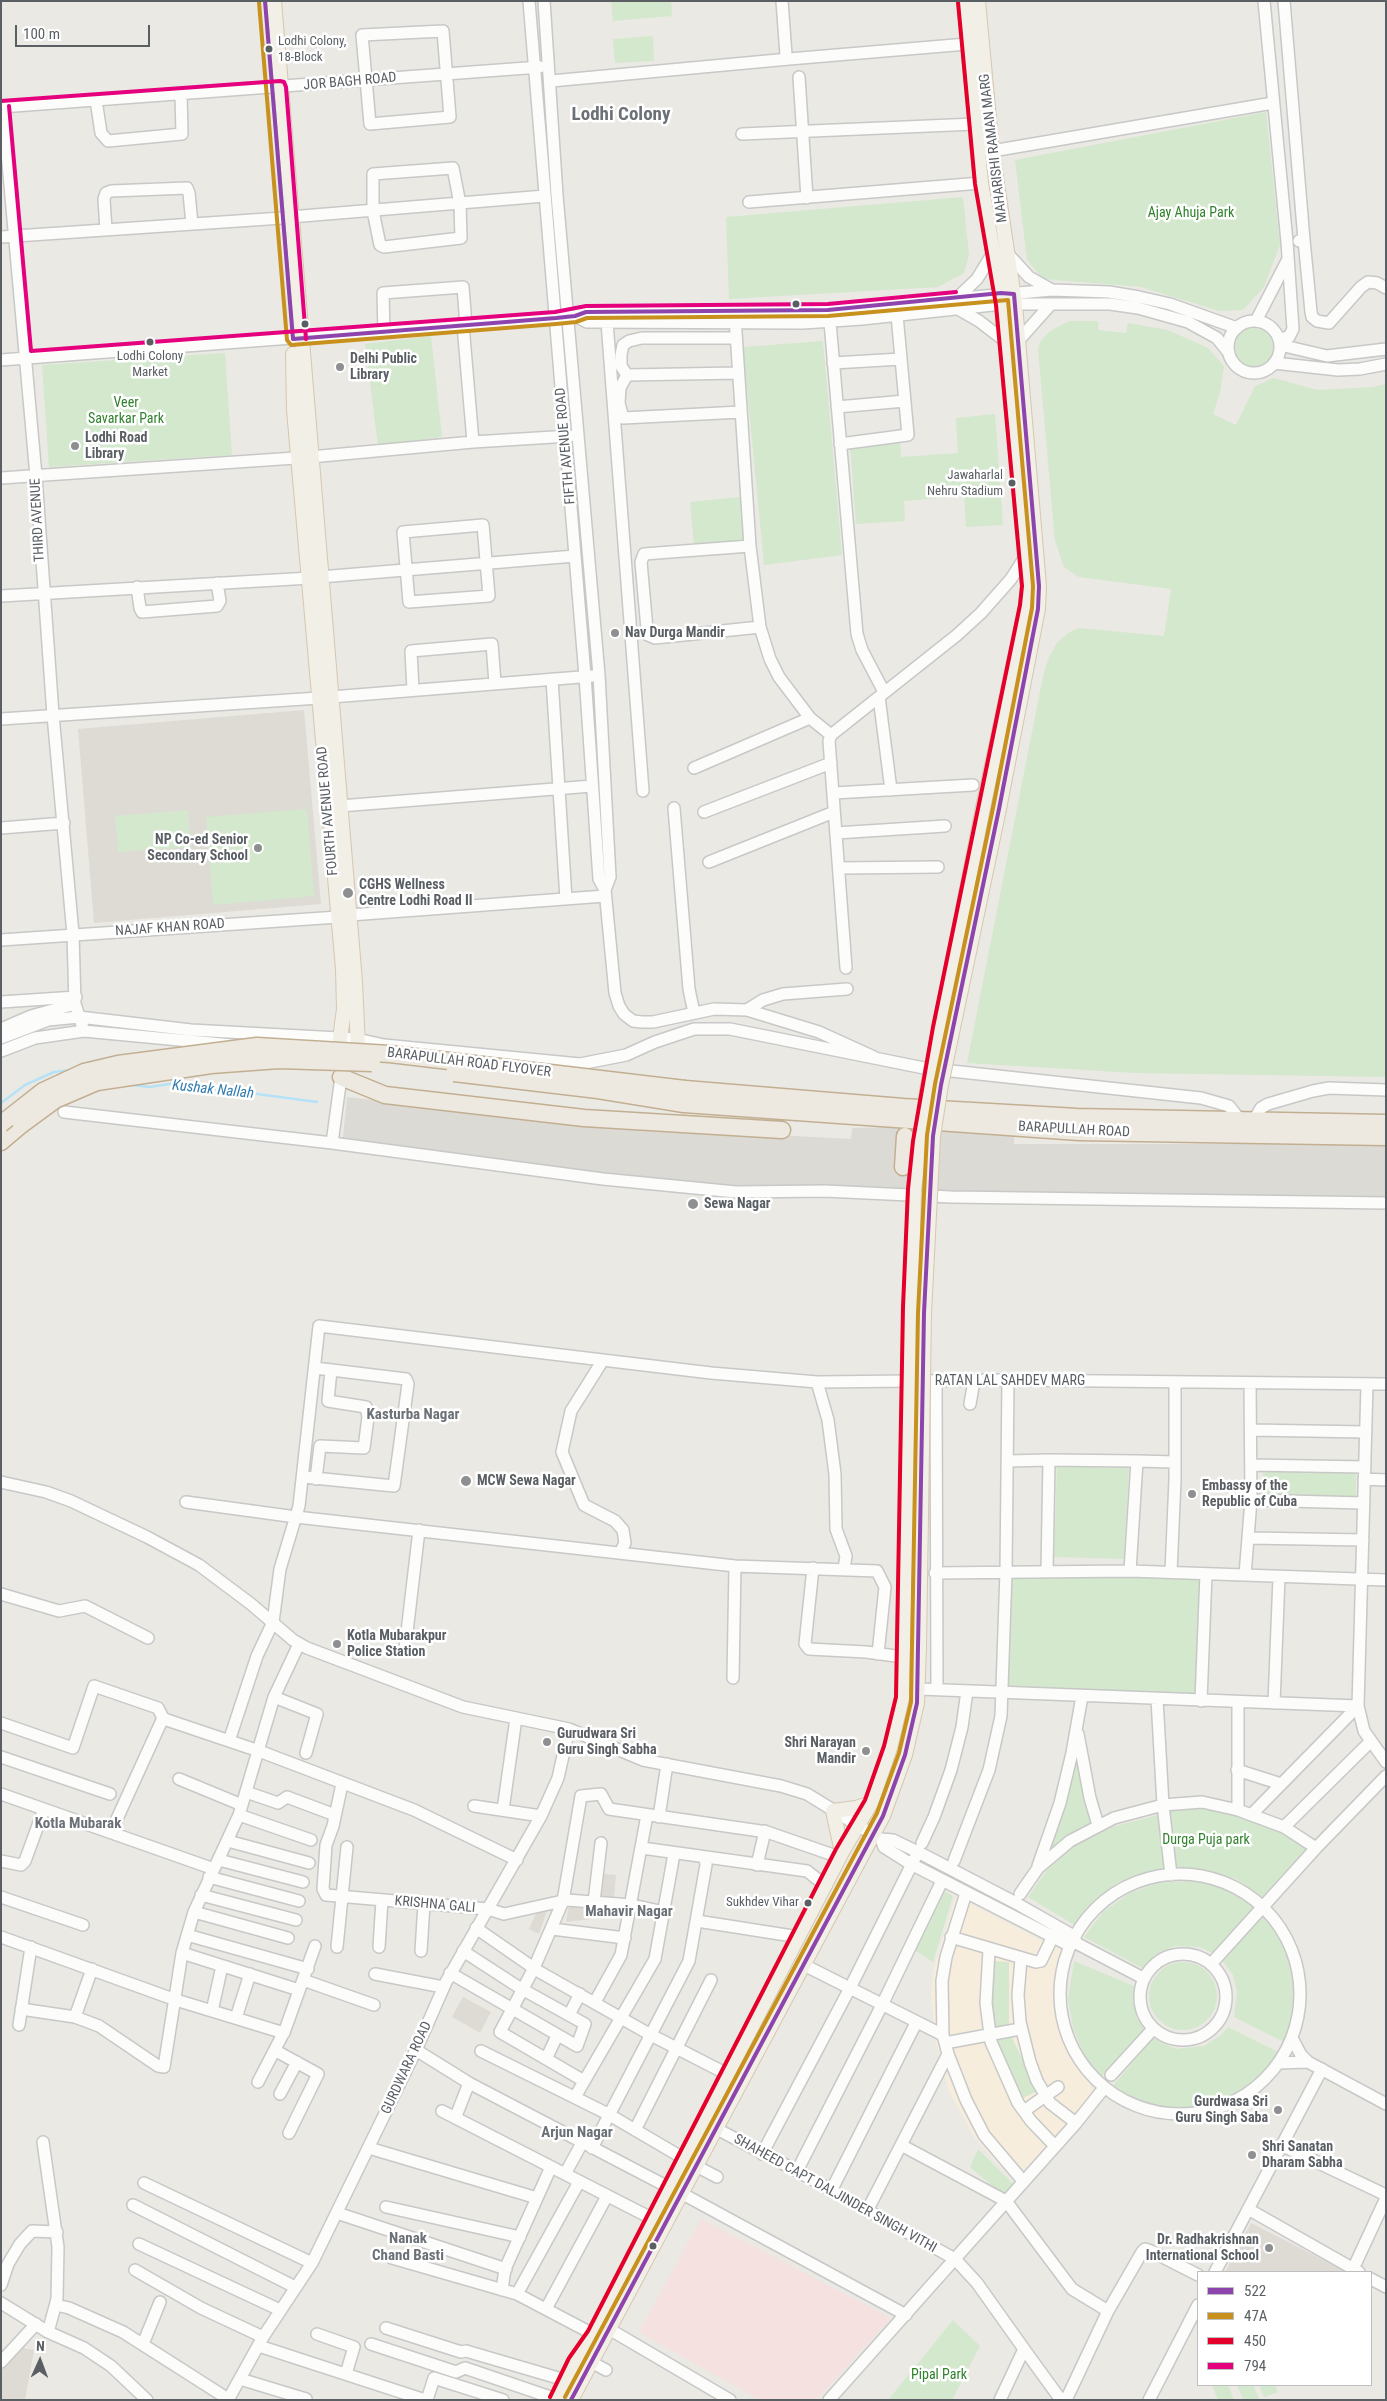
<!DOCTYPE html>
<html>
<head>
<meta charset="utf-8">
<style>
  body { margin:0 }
  #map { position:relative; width:1387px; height:2401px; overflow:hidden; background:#ebe9e4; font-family:"Roboto Condensed",sans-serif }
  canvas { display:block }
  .frame { position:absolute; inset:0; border:2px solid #5a5f64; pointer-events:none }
  .legend { position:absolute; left:1197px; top:2271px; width:175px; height:115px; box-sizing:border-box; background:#fff; border:1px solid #bdbfc1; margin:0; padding:6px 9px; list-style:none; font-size:15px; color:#5a5f64 }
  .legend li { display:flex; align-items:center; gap:10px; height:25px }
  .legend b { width:25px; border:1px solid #bdbfc1 }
  .north { position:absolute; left:15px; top:2336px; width:50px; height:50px; -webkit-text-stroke:4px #fff; paint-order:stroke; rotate:2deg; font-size:14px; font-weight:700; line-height:20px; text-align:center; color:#5a5f64 }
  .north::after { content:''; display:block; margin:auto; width:18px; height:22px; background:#5a5f64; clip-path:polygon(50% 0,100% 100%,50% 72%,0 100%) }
  .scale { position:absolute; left:15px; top:25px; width:135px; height:22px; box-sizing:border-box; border:2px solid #5a5f64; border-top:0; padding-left:6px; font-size:15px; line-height:18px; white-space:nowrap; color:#5a5f64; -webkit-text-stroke:4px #fff; paint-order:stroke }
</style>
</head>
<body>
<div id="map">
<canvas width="1387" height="2401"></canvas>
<div class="frame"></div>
<ul class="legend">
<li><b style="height:6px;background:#8e44ad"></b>522</li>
<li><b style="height:6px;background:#c8911e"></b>47A</li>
<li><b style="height:6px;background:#e4002b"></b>450</li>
<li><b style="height:6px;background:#e5007d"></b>794</li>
</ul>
<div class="north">N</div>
<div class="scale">100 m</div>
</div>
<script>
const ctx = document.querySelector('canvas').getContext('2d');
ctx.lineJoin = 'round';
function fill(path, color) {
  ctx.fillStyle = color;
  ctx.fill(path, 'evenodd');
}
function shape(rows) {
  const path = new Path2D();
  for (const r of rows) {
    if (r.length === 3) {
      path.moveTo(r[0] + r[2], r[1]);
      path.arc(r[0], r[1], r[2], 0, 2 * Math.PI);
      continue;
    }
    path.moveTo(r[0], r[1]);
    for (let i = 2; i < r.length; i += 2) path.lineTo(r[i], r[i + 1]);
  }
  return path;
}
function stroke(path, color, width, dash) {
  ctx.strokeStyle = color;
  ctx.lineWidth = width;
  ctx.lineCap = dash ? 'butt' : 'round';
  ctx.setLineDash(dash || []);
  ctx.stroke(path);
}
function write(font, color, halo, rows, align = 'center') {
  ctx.font = font + ' "Roboto Condensed",sans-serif';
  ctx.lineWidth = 5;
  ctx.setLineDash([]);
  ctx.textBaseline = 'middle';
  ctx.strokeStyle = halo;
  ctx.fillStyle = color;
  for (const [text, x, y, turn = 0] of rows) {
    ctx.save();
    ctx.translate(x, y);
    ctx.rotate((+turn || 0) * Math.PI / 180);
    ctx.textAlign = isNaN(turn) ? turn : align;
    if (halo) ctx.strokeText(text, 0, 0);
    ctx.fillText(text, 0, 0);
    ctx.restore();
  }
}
fill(shape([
  [956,1896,1068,1954,1060,1988,1064,2030,1096,2098,1018,2186,974,2137,948,2089,936,2042,931,1993,934,1967]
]), '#f6eddc');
fill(shape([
  [347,1097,608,1126,851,1139,852,1128,901,1127,1014,1133,1014,1144,1386,1144,1386,1200,722,1190,342,1148]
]), '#dcdad5');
fill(shape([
  [304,710,321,904,94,923,78,729],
  [604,1874,616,1875,614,1897,602,1896],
  [569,1905,593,1905,591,1919,566,1922],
  [538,1909,547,1911,539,1934,529,1929],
  [463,1997,491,2012,480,2033,452,2017],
  [1251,2223,1347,2272,1225,2272],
  [23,2348,34,2350,25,2400,1,2400,1,2371]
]), '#dedbd4');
fill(shape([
  [701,2219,891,2318,816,2400,760,2400,639,2332]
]), '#f5e1df');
fill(shape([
  [611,1,671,1,672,16,613,21],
  [653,36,654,61,615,63,613,39],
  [1266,112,1280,245,1264,287,1243,310,1219,311,1141,287,1043,279,1027,260,1015,160],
  [963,197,969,255,964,273,938,287,729,299,726,217],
  [1069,321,1098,321,1098,330,1126,333,1128,323,1168,330,1208,348,1224,366,1220,393,1213,414,1236,425,1255,386,1274,378,1317,390,1373,387,1386,384,1386,1077,1136,1073,967,1063,1043,676,1049,657,1057,643,1068,633,1079,628,1164,636,1171,589,1079,577,1064,567,1055,541,1038,349,1040,342,1050,331],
  [1253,348,20],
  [431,336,442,437,378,446,365,344],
  [823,341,842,555,764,565,743,347],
  [225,353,232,455,49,467,42,365],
  [995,414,1003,525,966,527,964,496,904,501,905,521,856,524,850,445,900,441,901,457,958,453,956,418],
  [740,497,744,541,694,545,690,502],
  [307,809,314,896,213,905,206,817],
  [188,810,191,847,118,852,115,816],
  [1057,1466,1129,1468,1124,1559,1054,1557],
  [1263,1471,1356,1473,1356,1497,1265,1495],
  [1011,1576,1200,1578,1197,1695,1007,1689],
  [1077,1749,1094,1823,1046,1854],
  [1209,1807,1246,1816,1276,1828,1308,1848,1262,1897,1236,1879,1208,1873,1175,1870,1168,1808],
  [1158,1815,1165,1869,1130,1879,1100,1900,1076,1926,1028,1897,1049,1867,1073,1846,1112,1827],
  [1190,1881,1216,1885,1238,1895,1255,1907,1213,1953,1199,1947,1175,1946,1155,1955,1142,1968,1084,1937,1103,1912,1130,1893,1158,1883],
  [944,1891,953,1896,933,1962,914,1950],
  [1265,1915,1283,1939,1294,1966,1297,1994,1286,2043,1234,2017,1237,1991,1233,1975,1222,1960],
  [991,1961,1009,1962,1009,2029,990,2029],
  [1074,1961,1134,1986,1133,2001,1137,2018,1144,2029,1101,2077,1085,2057,1073,2028,1068,1999],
  [1183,1996,34],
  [1228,2027,1278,2052,1262,2073,1239,2092,1211,2105,1181,2110,1155,2108,1124,2096,1111,2088,1153,2038,1176,2049,1204,2046,1221,2035],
  [1010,2033,1037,2091,1021,2099,994,2040],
  [978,2149,1013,2184,1004,2196,970,2167],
  [953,2320,980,2346,952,2400,888,2400],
  [1212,2385,1228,2385,1234,2400,1218,2400],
  [1237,2385,1253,2385,1259,2399,1243,2400],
  [1259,2385,1275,2385,1278,2392,1264,2397]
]), '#d3e8cd');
stroke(shape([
  [133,1085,150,1087,175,1083,317,1102],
  [1,1103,25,1085,54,1072,71,1070]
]), '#b6e2f7', 2.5);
const minor = shape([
  [529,1,585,676,599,879,605,890,615,993,619,1006,624,1014,633,1021,642,1022,653,1022,714,1009,747,1010,819,1032,874,1057],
  [544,1,557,195,599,675,610,877,605,890],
  [782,1,786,55,789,59,967,44],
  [1264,1,1287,242,1293,329,1289,337,1279,339],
  [1284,1,1304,240],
  [443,31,450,117,370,124,362,35,443,31],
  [799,77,807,198],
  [551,81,789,59],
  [96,100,101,133,108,141,182,134,181,94],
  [1,107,540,67],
  [3,107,36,476,53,715,73,934,75,1004,84,1031],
  [742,134,975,124],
  [992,151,1273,103],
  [453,168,460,204,461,238,384,247,380,245,373,211,373,174,453,168],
  [749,202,981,183],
  [290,217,545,196],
  [106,230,104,199,106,193,111,191,187,188,189,193,192,224],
  [1,237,282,218],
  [1299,241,1304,240,1311,312,1312,317,1317,321,1329,323,1361,287,1368,282,1377,283,1386,288],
  [1007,253,1029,277,1052,290],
  [957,298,977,279,993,253],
  [958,309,979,321,1005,341],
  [575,316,587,322,803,323,862,319,1002,304,1110,304,1138,308,1188,322,1217,338,1229,353],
  [735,317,750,546,760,627,770,659,779,677,810,718,831,735],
  [1256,321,1287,261],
  [1254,347,26],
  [607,322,643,791],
  [830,322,857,634,862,650,884,692],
  [463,325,473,442],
  [384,332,383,293,463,287,466,325],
  [1018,341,1051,304],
  [1280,345,1327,356,1386,349],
  [1,360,556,318,575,316,586,312,828,310,1052,290,1109,292,1139,297,1170,304,1237,328],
  [833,363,901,359],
  [1274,363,1338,370,1360,369,1386,364],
  [627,375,620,388,619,403,623,418,741,412],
  [627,375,621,366,621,355,623,345,629,341,642,338,736,338],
  [627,375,738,373],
  [837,407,905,401],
  [840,444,908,435,897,315],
  [1,478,310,457,473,442,570,436],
  [483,525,489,596,409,602,403,532,483,525],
  [750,546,644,554,641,562,647,629,648,635,655,638,760,627],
  [320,577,575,556],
  [137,587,140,608,142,612,217,606,220,601,217,583],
  [1,596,310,578],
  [552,679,566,899],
  [413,690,411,651,492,644,495,683],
  [879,697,891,790],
  [1,719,319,698,593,676],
  [694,768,810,718],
  [834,793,973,785],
  [340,806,592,786],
  [674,808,689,989,694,1013],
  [704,812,831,763],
  [1,828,64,823],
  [836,833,945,826],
  [709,862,834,812],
  [839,868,938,867],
  [350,915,605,896],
  [1,940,338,917],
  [846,968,829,741,831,735,957,635,981,613,1011,579,1025,557],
  [1,1002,76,997],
  [747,1010,763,1000,783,994,847,989],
  [1,1029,31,1016,75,1004],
  [1,1038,48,1020,79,1017,191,1030,357,1039,384,1045,580,1064,626,1055,655,1042,694,1029,730,1029,924,1068,1201,1098,1229,1106,1240,1120],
  [1,1051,35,1038,84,1031,232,1045],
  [341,1077,332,1143,603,1179,736,1192,825,1191,951,1197,1386,1203],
  [64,1112,332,1143],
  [1254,1120,1261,1108,1268,1104,1313,1091,1329,1088,1386,1090],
  [603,1360,571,1411,562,1452,584,1505,615,1521,623,1530,625,1543,620,1553],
  [936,1381,937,1689],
  [817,1382,828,1420,835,1474,836,1529,846,1556,844,1569],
  [1367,1385,1358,1706,1364,1731,1386,1762],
  [970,1404,974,1381],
  [1251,1430,1366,1432],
  [1008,1461,1049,1460],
  [1137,1461,1175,1462],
  [1251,1465,1365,1467],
  [304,1477,394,1486,408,1384,406,1379,315,1368],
  [316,1479,320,1446,364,1448,368,1417,366,1407,328,1401,331,1370],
  [1364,1479,1386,1480],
  [1,1482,46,1492,71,1501,147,1537,199,1565,251,1604,293,1640,307,1648,463,1707,569,1729,643,1760,781,1786,807,1794,872,1834,881,1839,884,1847,911,1864,1069,1945,1076,1943,1143,1978],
  [1251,1500,1363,1503],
  [186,1502,296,1517,735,1566,877,1571,885,1587,878,1654],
  [1250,1538,1363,1540],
  [813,1568,805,1644,809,1649,866,1652,903,1657],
  [1047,1571,1049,1460,1137,1461,1130,1571],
  [1171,1572,1175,1480,1175,1382],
  [935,1573,1130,1571,1386,1580],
  [1245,1575,1251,1500,1250,1383],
  [1,1594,59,1611,85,1606,148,1638],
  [405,1649,419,1530],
  [733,1678,735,1566],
  [919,1689,1358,1706],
  [274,1697,317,1714,306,1753],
  [1157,1699,1163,1805,1171,1875],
  [1201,1701,1206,1574],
  [1238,1702,1238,1810],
  [1274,1703,1279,1577],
  [1,1723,73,1748,94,1686,158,1708,163,1718,167,1720,259,1751,414,1810,517,1860],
  [1078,1734,1090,1798,1098,1825],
  [229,1741,257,1656,273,1622,280,1569,299,1506,319,1326,711,1373,817,1382,1008,1380,1386,1384],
  [1,1757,110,1794],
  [1237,1770,1281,1784],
  [179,1779,242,1805],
  [342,1784,333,1826,326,1845,323,1889,326,1895,488,1909,504,1914,567,1900,632,1905,664,1912],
  [246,1792,278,1803,287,1797,335,1815],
  [1,1794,214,1869],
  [474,1806,541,1816],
  [503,1810,516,1718],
  [1252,1814,1358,1706],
  [239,1815,311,1840],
  [659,1817,667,1764],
  [1284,1827,1371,1741],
  [111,1832,163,1718],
  [881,1839,893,1840,918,1852,1014,1902,1074,1936,1076,1942],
  [228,1841,309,1863],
  [922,1843,934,1817,951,1770,962,1727,967,1691],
  [642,1848,807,1871,826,1886],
  [219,1860,303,1882],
  [1,1861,21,1865,25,1861,44,1809],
  [954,1861,989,1770,1001,1716,1006,1572,1008,1380],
  [757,1865,765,1831],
  [1038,1866,1060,1803,1072,1753,1082,1696],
  [1180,1994,120],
  [209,1877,299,1901],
  [966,1893,946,1957,942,1981,943,2035,948,2054,966,2100,984,2135,1023,2181],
  [1020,1894,1038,1868,1070,1841,1114,1818,1163,1805,1202,1802,1238,1810,1284,1827,1316,1848],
  [201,1895,296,1920],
  [1,1897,83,1925],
  [594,1902,601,1843],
  [194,1912,288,1938],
  [697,1921,799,1937],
  [476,1928,538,1971,651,2035,727,2074],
  [552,1929,625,1938],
  [187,1935,308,1969],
  [1,1937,176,2000,284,2033],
  [951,1937,1036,1962,1041,1961,1053,1936],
  [337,1947,347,1847],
  [379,1947,382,1900],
  [989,1950,986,2003,991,2042,1018,2103,1031,2121,1054,2145],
  [421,1951,424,1904],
  [182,1953,299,1990],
  [1183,1997,43],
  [1021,1959,1018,1995,1020,2022,1030,2062,1037,2081,1050,2103,1076,2123],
  [802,1964,943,2035],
  [1211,1964,1316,1848,1386,1776],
  [450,1973,577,2046,585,2024,520,1988,463,1951],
  [375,1974,443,1987],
  [303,1980,374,2005],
  [595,2002,621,1955,647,1815],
  [21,2009,75,2017,99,2026,158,2066,164,2067,182,1953,194,1912,239,1815,274,1697,299,1644],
  [212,2011,222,1966],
  [569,2015,580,1994],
  [75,2017,92,1969],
  [236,2018,250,1974],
  [19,2025,31,1947],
  [1292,2038,1301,2055,1308,2062,1386,2104],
  [945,2043,1020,2029],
  [416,2050,469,2083,668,2187],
  [276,2051,318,2074,289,2133],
  [481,2051,608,2114,683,2158],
  [546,2059,557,2036],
  [1278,2063,1308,2062],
  [1111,2075,1153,2029],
  [584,2081,500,2032,534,1968,563,1901,581,1796,601,1794,609,1809,767,1832,839,1857],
  [258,2082,285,2030,315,1946],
  [280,2094,297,2062],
  [575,2097,655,1959,674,1854],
  [442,2111,651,2218],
  [1024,2111,1058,2087],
  [456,2116,469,2083],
  [715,2128,797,2171,955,2259,977,2283,1024,2349,1000,2400],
  [635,2130,711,1980],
  [43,2142,58,2247,57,2299,48,2332],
  [901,2145,1006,2201,1072,2289,1108,2311],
  [1281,2145,1386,2195],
  [369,2148,537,2198],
  [592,2148,689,1961,706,1865,705,1858],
  [762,2154,850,1988,918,1852],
  [696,2166,717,2177],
  [797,2171,882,2005,942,1881],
  [565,2174,582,2143],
  [144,2183,312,2263],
  [831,2191,916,2023],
  [681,2193,906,2315],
  [133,2205,295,2287],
  [386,2207,520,2237],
  [1248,2209,1359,2272],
  [867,2211,948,2054],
  [337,2213,506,2269],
  [139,2244,280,2310],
  [392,2258,517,2294,593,2334],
  [1353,2269,1386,2198],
  [135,2270,201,2308,263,2337],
  [1215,2272,1322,2069],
  [1371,2279,1386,2287],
  [1,2285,8,2264,20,2244,32,2231,57,2232],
  [502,2290,505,2269,551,2167],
  [517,2294,579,2182],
  [1,2303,48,2332,84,2348,111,2366,147,2400],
  [56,2305,69,2308,123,2332,228,2399],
  [546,2309,607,2196],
  [386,2328,461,2352,466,2351,565,2380],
  [609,2329,730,2400],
  [317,2334,354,2347,346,2374],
  [143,2344,160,2302],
  [371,2344,456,2372,465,2368,556,2399],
  [259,2346,425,2400],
  [1024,2349,1061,2400],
  [1,2362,36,2324],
  [591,2362,606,2370],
  [240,2379,306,2399],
  [228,2400,263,2337,312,2263,416,2050,446,1982,541,1816,558,1778,569,1729],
  [427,2400,434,2378,503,2400],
  [829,2400,1076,2123,1104,2088],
  [1066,2400,1108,2311,1142,2252,1145,2249,1151,2251,1198,2275],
  [1149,2400,1198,2305]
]);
const major = shape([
  [274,1,355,982,358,1047,354,1061],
  [964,1,981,183,1002,304,1028,586,1026,606,983,808],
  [978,1,992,151,1015,304,1039,586,1038,609,999,809],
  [293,354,294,410,343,969,344,1009,338,1054,339,1062],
  [842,1852,833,1811,856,1808,871,1803],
  [556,2400,575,2361,593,2334,842,1852,871,1803,890,1748,902,1698,903,1647],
  [571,2400,883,1816,905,1755,917,1703,919,1648]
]);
const highway = shape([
  [341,1077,385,1095,584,1118,782,1130],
  [685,1089,903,1107,1077,1117,1386,1123],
  [684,1104,1079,1132,1386,1137],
  [1,1142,21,1125],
  [903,1167,905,1136]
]);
stroke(minor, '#c7c8c7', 14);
stroke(major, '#d6c7b0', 16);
stroke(highway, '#c2af92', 19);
stroke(minor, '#fcfcfb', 11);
stroke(major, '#f2efe7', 14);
stroke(highway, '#eee9e0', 16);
const majorBridge = shape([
  [903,1647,914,1189,927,1091,983,808],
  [919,1648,924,1313,933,1136,941,1085,999,809]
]);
const highwayBridge = shape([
  [454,1073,598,1090,684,1104],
  [1,1124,43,1091,84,1072,118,1064,257,1046,390,1054,685,1089],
  [21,1125,55,1100,97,1082,211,1065,279,1060,372,1063]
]);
stroke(majorBridge, '#d6c7b0', 16, []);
stroke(highwayBridge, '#c2af92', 19, []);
stroke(majorBridge, '#f2efe7', 14);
stroke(highwayBridge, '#eee9e0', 16);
stroke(shape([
  [265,1,293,339,556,318,575,316,586,312,828,310,1001,293,1014,294,1039,586,1038,609,999,809,941,1085,933,1136,924,1313,917,1703,905,1755,883,1816,571,2400]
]), '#8e44ad', 4);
stroke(shape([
  [259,2,287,340,291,345,556,324,576,322,587,318,828,316,1008,300,1033,586,1032,608,993,808,935,1084,927,1135,918,1313,911,1702,899,1753,877,1813,565,2397]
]), '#c8911e', 4);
stroke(shape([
  [550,2397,569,2358,588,2331,836,1849,865,1800,884,1746,896,1697,903,1307,908,1189,913,1141,933,1027,1020,605,1022,586,996,305,975,184,958,2]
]), '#e4002b', 4);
stroke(shape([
  [1,101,280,81,284,82,286,87,306,339],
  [9,106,31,351,555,312,586,306,828,304,956,292]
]), '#e5007d', 4);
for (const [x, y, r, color] of [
  [269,49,4.5,"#5a5f64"],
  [796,304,4.5,"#5a5f64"],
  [305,324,4.5,"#5a5f64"],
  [150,342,4.5,"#5a5f64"],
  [340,367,5,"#8d8f91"],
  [75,446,5,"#8d8f91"],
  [1012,483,4.5,"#5a5f64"],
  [615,633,5,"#8d8f91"],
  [258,848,5,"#8d8f91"],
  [348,893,6,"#8d8f91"],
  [693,1204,6,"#8d8f91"],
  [466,1481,6,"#8d8f91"],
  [1192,1494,5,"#8d8f91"],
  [337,1644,5,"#8d8f91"],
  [547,1742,5,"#8d8f91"],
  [866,1751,5,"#8d8f91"],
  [808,1903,4.5,"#5a5f64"],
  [1278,2110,5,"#8d8f91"],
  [1252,2155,5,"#8d8f91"],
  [653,2246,4.5,"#5a5f64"],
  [1269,2248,5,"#8d8f91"]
]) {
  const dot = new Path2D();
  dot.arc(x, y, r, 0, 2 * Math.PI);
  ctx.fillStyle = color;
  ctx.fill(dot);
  stroke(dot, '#fff', 2);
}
write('13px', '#5a5f64', '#fff', [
  ["Lodhi Colony,",278,42,"left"],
  ["18-Block",278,58,"left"],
  ["Lodhi Colony",150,357,"center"],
  ["Market",150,373,"center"],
  ["Jawaharlal",1003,476],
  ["Nehru Stadium",1003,492],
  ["Sukhdev Vihar",799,1903]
], 'right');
write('14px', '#5a5f64', '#fff', [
  ["JOR BAGH ROAD",350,82,-5],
  ["MAHARISHI RAMAN MARG",994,148,-97],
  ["FIFTH AVENUE ROAD",566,446,-95],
  ["THIRD AVENUE",38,520,-93],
  ["FOURTH AVENUE ROAD",328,811,-95],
  ["NAJAF KHAN ROAD",170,928,-4],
  ["BARAPULLAH ROAD FLYOVER",469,1063,7],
  ["BARAPULLAH ROAD",1074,1130,3],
  ["RATAN LAL SAHDEV MARG",1010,1381],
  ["KRISHNA GALI",435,1905,5],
  ["GURDWARA ROAD",407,2068,-65],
  ["SHAHEED CAPT DALJINDER SINGH VITHI",835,2194,29]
]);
write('14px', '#30822c', '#fff', [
  ["Ajay Ahuja Park",1191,213],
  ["Veer",126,403],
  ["Savarkar Park",126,419],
  ["Durga Puja park",1206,1840],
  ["Pipal Park",939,2375]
]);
write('bold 14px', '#5a5f64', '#fff', [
  ["Delhi Public",350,359],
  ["Library",350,375],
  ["Lodhi Road",85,438],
  ["Library",85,454],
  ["Nav Durga Mandir",625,633],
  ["NP Co-ed Senior",248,840,"right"],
  ["Secondary School",248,856,"right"],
  ["CGHS Wellness",359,885],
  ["Centre Lodhi Road II",359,901],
  ["Sewa Nagar",704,1204],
  ["MCW Sewa Nagar",477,1481],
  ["Embassy of the",1202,1486],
  ["Republic of Cuba",1202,1502],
  ["Kotla Mubarakpur",347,1636],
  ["Police Station",347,1652],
  ["Gurudwara Sri",557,1734],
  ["Guru Singh Sabha",557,1750],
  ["Shri Narayan",856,1743,"right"],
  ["Mandir",856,1759,"right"],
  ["Gurdwasa Sri",1268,2102,"right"],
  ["Guru Singh Saba",1268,2118,"right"],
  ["Shri Sanatan",1262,2147],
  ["Dharam Sabha",1262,2163],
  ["Dr. Radhakrishnan",1259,2240,"right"],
  ["International School",1259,2256,"right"]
], 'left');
write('italic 15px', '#327cb1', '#fff', [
  ["Kushak Nallah",213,1090,6]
]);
write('bold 15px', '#6b7176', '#fff', [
  ["Kasturba Nagar",413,1415],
  ["Kotla Mubarak",78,1824],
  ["Mahavir Nagar",629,1912],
  ["Arjun Nagar",577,2133],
  ["Nanak",408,2239],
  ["Chand Basti",408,2256]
]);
write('bold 19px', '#6b7176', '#fff', [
  ["Lodhi Colony",621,115]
]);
</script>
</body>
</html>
